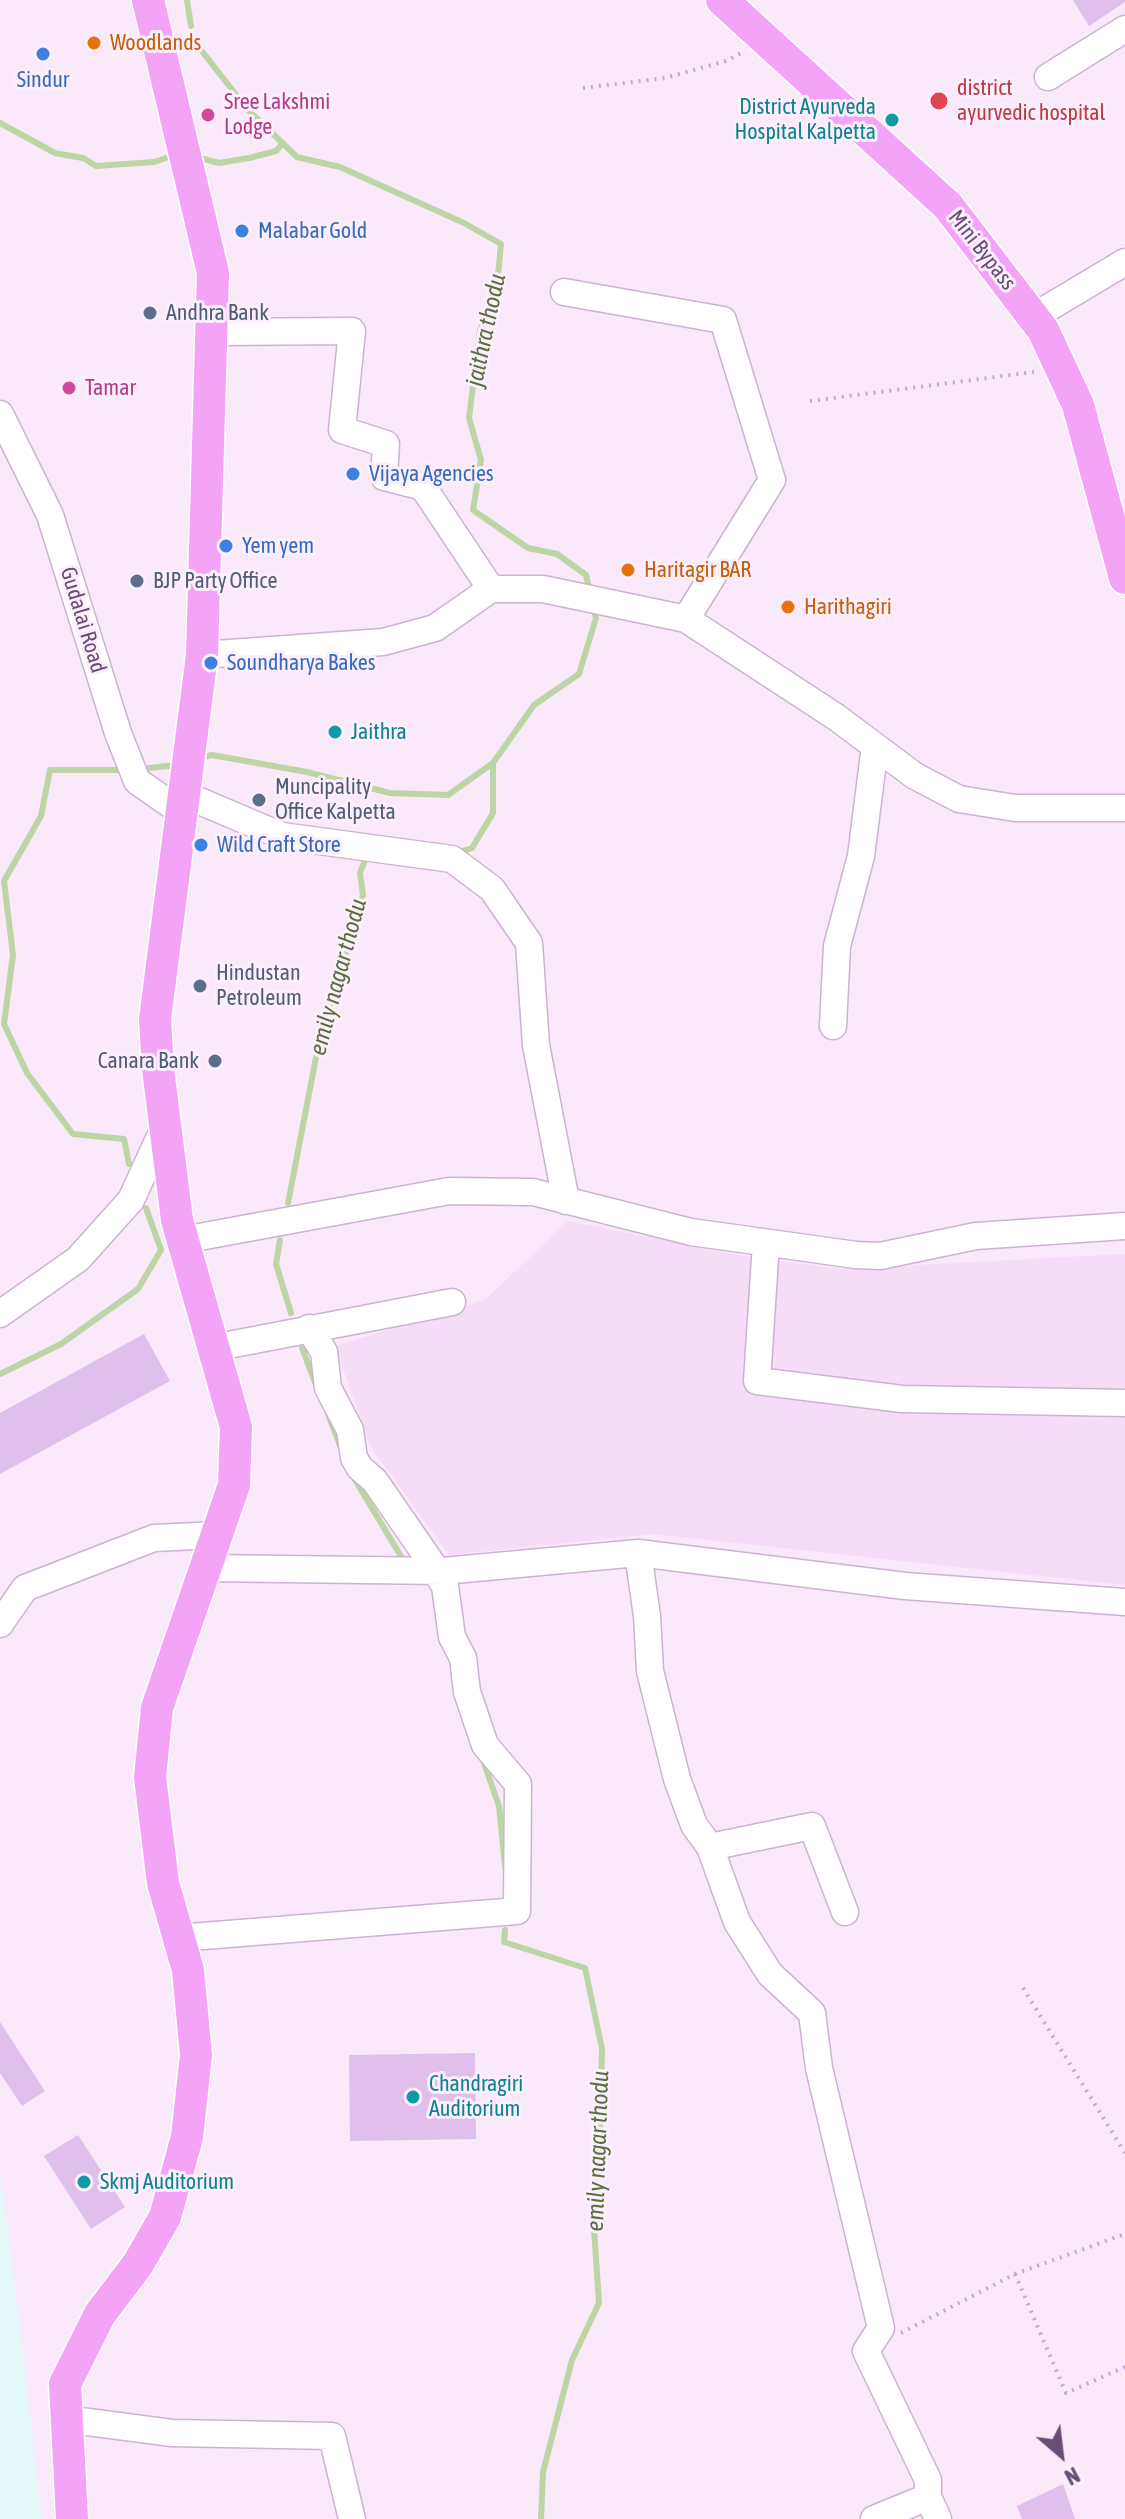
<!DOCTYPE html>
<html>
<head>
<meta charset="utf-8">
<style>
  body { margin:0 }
  #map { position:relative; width:1125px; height:2519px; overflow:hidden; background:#fae8fb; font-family:"Asap Condensed",sans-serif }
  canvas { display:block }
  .north { position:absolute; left:1021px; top:2415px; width:80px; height:80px; -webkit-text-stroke:6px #fdeefe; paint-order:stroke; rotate:152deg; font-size:22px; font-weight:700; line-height:32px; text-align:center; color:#684d74 }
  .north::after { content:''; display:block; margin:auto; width:28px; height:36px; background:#684d74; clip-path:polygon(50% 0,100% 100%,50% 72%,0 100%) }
</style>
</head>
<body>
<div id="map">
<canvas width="1125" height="2519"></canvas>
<div class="north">N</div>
</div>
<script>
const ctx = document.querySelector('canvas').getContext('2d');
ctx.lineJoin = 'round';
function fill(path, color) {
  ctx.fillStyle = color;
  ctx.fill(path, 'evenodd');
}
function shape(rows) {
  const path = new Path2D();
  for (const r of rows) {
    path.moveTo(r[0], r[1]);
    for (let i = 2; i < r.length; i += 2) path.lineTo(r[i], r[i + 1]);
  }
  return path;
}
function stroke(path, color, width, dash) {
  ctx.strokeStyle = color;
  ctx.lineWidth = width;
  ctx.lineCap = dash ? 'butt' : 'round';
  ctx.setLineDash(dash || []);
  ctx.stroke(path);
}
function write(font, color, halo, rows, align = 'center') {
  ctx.font = font + ' "Asap Condensed",sans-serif';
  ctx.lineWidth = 6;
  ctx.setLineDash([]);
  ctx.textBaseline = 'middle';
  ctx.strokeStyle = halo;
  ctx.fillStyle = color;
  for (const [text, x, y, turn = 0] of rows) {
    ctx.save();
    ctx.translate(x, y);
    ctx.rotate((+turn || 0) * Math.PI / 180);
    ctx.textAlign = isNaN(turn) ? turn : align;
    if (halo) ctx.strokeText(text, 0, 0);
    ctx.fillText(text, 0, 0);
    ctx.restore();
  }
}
fill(shape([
  [568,1221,744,1256,842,1269,1125,1254,1125,1585,653,1534,449,1555,371,1447,335,1346,486,1299]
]), '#f5dcf7');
fill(shape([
  [0,2175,8,2226,42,2519,0,2519]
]), '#e4f8f7');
stroke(shape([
  [187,0,191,26],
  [194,41,248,110,297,157,340,167,464,223,501,244,497,286,480,330,469,418,481,460,473,510,528,548,557,554,586,575,590,592],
  [0,123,55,153,83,158,96,166,154,162,172,156],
  [204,159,219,163,249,158,276,151,283,143],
  [199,758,212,755,307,772,390,793,448,795,493,763,534,705,579,674,596,618,593,607],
  [140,769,177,765],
  [125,770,50,770,41,816,4,881,13,955,4,1024,27,1073,73,1134,124,1139,129,1164],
  [456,853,472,848,493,813,493,763],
  [288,1203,319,1042,363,895,360,873,367,855],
  [280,1240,276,1264,291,1313],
  [302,1348,316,1385],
  [0,1374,61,1344,138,1289,161,1250,146,1208],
  [328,1414,341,1448],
  [351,1473,405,1563],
  [483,1760,499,1806,505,1866],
  [505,1930,504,1942,585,1968,602,2049,600,2133,592,2200,599,2303,572,2360,543,2472,541,2519]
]), '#bdd5a4', 6);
fill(shape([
  [1073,0,1125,0,1125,2,1089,26],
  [144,1334,170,1381,0,1474,0,1413],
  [0,2022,45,2091,22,2106,0,2073],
  [475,2053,476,2139,350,2141,349,2055],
  [78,2135,125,2207,91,2229,44,2156],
  [1063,2484,1075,2519,1022,2519,1017,2506]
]), '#e1bfed');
const minor = shape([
  [1048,77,1125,29],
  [564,292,723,320,772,480,686,619],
  [1033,317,1125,262],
  [211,332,352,331,342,430,386,444,384,477,423,487,491,589],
  [0,414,50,515,118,733,137,781,180,811],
  [202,655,383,642,435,628,491,589,543,589,686,619,836,717,915,776,959,799,1015,808,1125,808],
  [183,794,282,836,452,859,492,889,529,943,536,1045,566,1201],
  [833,1026,837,946,861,856,875,746],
  [183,1240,449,1191,533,1192,691,1232,856,1255,880,1256,976,1236,1125,1226],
  [766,1243,757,1381,902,1399,1125,1403],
  [0,1314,78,1259,131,1200,163,1130],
  [309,1328,324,1352,328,1388,350,1430,354,1458,360,1468,375,1481,437,1571],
  [213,1348,452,1302],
  [638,1553,647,1616,650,1671,677,1779,694,1825,710,1847,812,1826,845,1912],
  [205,1568,443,1571,638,1553,905,1586,1125,1602],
  [0,1624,25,1588,154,1538,217,1535],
  [710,1847,737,1922,770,1974,812,2013,819,2068,881,2328,866,2351,928,2480,928,2497,938,2519],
  [178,1938,517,1911,518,1784,485,1745,467,1692,463,1658,452,1637,445,1586,435,1571],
  [65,2419,172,2433,332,2436,352,2519],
  [874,2519,928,2497]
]);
const major = shape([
  [722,0,948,206,1043,330,1078,405,1125,578],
  [72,2519,65,2384,100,2314,138,2264,165,2217,187,2137,196,2055,188,1970,163,1883,150,1777,157,1708,234,1485,236,1427,177,1220,158,1069,155,1019,202,655,213,273,148,0]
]);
stroke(minor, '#cbb3d2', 29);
stroke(major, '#fff', 35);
stroke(shape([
  [583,88,665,78,726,61,741,53],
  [810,401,1034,372],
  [1023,1988,1125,2153],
  [1015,2274,1066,2393,1125,2367],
  [901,2333,1015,2274,1125,2234]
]), '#c7a4d4', 4, [2, 6]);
stroke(minor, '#fff', 26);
stroke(major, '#f3a4f6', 32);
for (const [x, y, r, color] of [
  [94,43,8,"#e8710a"],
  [43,54,8,"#3f7fe0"],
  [939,101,10,"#e0444e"],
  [208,115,8,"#d1479c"],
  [892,120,8,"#0f9aa8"],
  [242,231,8,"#3f7fe0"],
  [150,313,8,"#5c6f8a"],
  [69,388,8,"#d1479c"],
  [353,474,8,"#3f7fe0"],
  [226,546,8,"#3f7fe0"],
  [628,570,8,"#e8710a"],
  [137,581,8,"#5c6f8a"],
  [788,607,8,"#e8710a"],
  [211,663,8,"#3f7fe0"],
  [335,732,8,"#0f9aa8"],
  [259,800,8,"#5c6f8a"],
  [201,845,8,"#3f7fe0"],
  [200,986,8,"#5c6f8a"],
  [215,1061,8,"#5c6f8a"],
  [413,2097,8,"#0f9aa8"],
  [84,2182,8,"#0f9aa8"]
]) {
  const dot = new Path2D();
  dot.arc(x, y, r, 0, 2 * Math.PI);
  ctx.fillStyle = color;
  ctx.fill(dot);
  stroke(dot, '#fdeefe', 3);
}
write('22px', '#c56008', '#fdeefe', [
  ["Woodlands",110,43],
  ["Haritagir BAR",644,570],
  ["Harithagiri",804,607]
], 'left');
write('22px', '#366cbe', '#fdeefe', [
  ["Sindur",43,80,"center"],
  ["Malabar Gold",258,231],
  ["Vijaya Agencies",369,474],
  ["Yem yem",242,546],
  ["Soundharya Bakes",227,663],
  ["Wild Craft Store",217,845]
], 'left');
write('22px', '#be3a42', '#fdeefe', [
  ["district",957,88],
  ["ayurvedic hospital",957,113]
], 'left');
write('22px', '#b23c85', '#fdeefe', [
  ["Sree Lakshmi",224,102],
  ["Lodge",224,127],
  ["Tamar",85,388]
], 'left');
write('22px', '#0d838f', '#fdeefe', [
  ["District Ayurveda",876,107,"right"],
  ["Hospital Kalpetta",876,132,"right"],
  ["Jaithra",351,732],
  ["Chandragiri",429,2084],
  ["Auditorium",429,2109],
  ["Skmj Auditorium",100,2182]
], 'left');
write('22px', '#684d74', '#fdeefe', [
  ["Mini Bypass",982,250,52],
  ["Gudalai Road",83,620,73]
]);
write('22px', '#4e5e75', '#fdeefe', [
  ["Andhra Bank",166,313],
  ["BJP Party Office",153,581],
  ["Muncipality",275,787],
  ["Office Kalpetta",275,812],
  ["Hindustan",216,973],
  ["Petroleum",216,998],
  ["Canara Bank",199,1061,"right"]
], 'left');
write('italic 24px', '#57713e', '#fdeefe', [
  ["jaithra thodu",486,330,-78],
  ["emily nagar thodu",338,977,-75],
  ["emily nagar thodu",598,2151,-88]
]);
</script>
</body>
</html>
